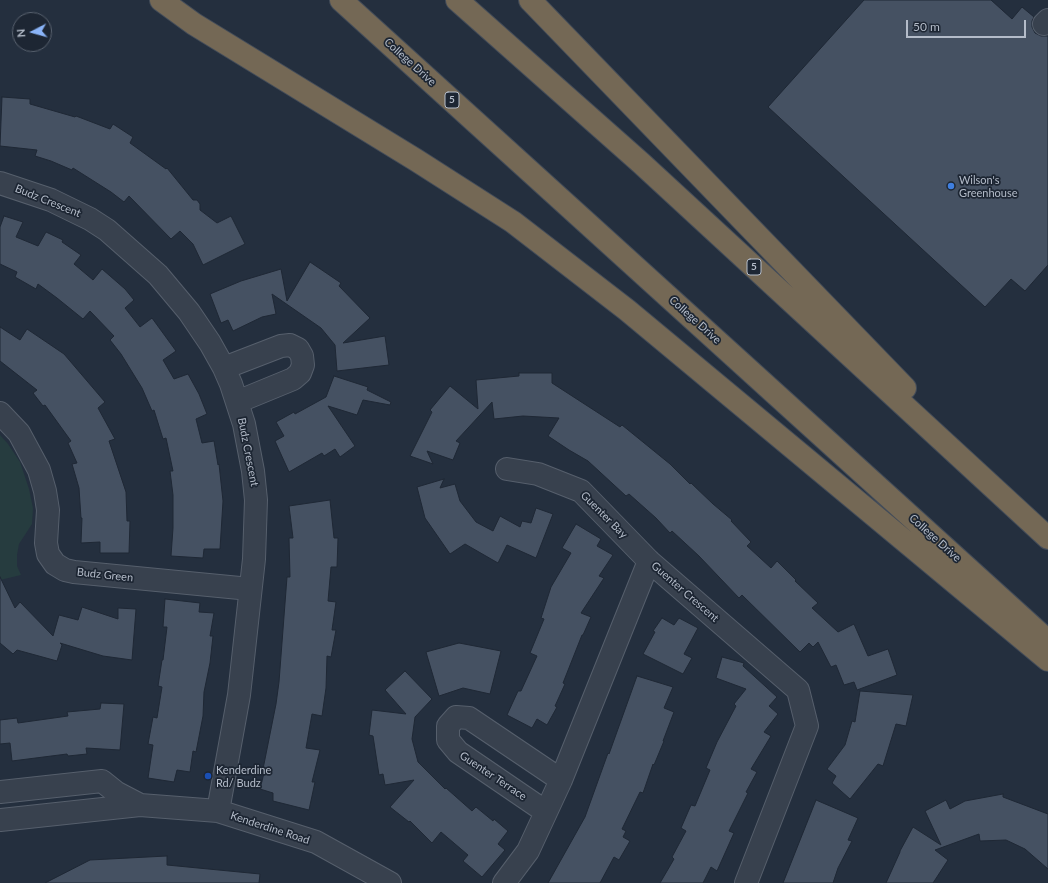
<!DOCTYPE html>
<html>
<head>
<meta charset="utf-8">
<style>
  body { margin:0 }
  #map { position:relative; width:1048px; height:883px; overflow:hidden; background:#242f3e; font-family:Lato,sans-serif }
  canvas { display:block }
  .north { position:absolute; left:12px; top:12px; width:40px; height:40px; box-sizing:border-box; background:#1d2633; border:1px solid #59626f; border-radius:50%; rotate:264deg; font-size:11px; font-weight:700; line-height:16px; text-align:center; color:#b4bcc9 }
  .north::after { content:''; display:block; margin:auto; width:14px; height:18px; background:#8ab4f8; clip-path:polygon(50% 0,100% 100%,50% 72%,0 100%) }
  .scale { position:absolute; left:906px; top:20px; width:120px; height:18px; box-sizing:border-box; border:2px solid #b4bcc9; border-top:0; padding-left:5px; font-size:12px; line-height:14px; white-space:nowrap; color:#b4bcc9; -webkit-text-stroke:3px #1d2633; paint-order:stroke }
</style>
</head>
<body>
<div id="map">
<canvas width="1048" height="883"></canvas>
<div class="north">N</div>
<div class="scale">50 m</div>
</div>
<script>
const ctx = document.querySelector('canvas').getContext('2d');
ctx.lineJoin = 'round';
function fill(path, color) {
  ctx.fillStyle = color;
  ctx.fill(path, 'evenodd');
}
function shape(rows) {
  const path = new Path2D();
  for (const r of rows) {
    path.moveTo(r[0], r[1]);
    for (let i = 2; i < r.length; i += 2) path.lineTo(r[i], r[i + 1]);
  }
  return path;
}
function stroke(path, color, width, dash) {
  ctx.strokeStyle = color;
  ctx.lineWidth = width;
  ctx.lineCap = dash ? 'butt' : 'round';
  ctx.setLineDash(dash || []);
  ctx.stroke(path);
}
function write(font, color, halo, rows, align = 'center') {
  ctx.font = font + ' Lato,sans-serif';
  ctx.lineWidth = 3.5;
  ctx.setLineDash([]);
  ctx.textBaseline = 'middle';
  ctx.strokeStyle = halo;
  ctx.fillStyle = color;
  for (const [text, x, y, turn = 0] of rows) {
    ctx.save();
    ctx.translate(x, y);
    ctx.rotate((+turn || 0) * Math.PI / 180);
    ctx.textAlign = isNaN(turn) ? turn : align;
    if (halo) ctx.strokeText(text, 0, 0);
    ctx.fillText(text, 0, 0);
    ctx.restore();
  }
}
fill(shape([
  [0,435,8,444,20,462,29,489,33,508,32,524,19,544,17,555,17,566,21,575,0,580]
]), '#263c3f');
const building = shape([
  [864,0,991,0,1012,19,1022,7,1034,17,1032,21,1032,27,1035,33,1041,36,1048,36,1048,265,1025,291,1011,279,985,307,768,107,864,0],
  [2,97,30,99,30,104,75,117,76,116,110,129,113,124,133,137,130,143,166,169,167,168,193,200,197,200,200,204,200,210,217,223,231,216,245,244,203,265,193,244,180,231,171,239,129,196,124,202,111,192,73,168,72,170,51,161,35,156,37,150,0,146,2,97],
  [4,216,23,222,16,237,38,246,46,232,63,240,62,242,81,255,74,264,93,280,102,269,125,289,134,300,125,308,140,327,152,318,176,351,163,360,174,379,188,374,199,394,207,414,196,419,202,443,214,441,218,465,219,464,223,501,220,549,204,549,203,558,171,556,173,528,173,495,170,471,173,471,166,438,163,439,154,410,152,411,142,388,121,354,110,340,114,336,90,311,83,319,57,298,38,284,36,289,15,277,17,272,0,264,0,227,4,216],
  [310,262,341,283,339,286,370,318,343,343,385,336,389,365,337,371,335,345,321,328,272,294,276,314,262,317,233,331,228,320,221,323,210,294,241,281,281,269,287,301,310,262],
  [0,327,20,340,27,329,64,354,105,402,98,408,115,439,109,441,126,492,127,521,130,521,129,553,100,553,100,542,81,543,82,518,81,518,79,488,72,464,77,463,68,443,71,441,45,405,43,406,33,393,37,390,0,361,0,327],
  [519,373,552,373,552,383,620,427,622,425,670,464,690,484,691,483,713,504,732,520,731,521,751,542,747,546,771,568,777,561,796,580,795,581,818,603,812,608,838,632,854,624,868,656,888,649,897,675,857,690,854,682,844,685,836,665,831,667,818,642,813,647,809,643,800,652,742,595,739,598,699,556,672,531,670,533,656,518,629,494,626,496,588,461,569,450,548,436,559,418,523,416,494,419,492,402,456,441,460,443,453,460,427,451,433,464,410,456,432,412,430,410,450,386,478,409,476,380,519,376,519,373],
  [334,376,368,387,367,390,391,402,390,405,363,400,357,415,328,406,355,446,340,457,335,449,324,456,322,453,289,472,275,441,284,436,276,422,294,412,295,414,326,397,334,376],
  [444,479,440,488,455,484,460,501,476,522,493,531,500,516,520,527,522,521,531,523,536,508,553,514,536,558,507,545,498,563,465,544,450,554,425,518,417,487,444,479],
  [330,500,334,538,338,538,337,567,331,567,328,601,336,602,332,630,336,630,331,657,327,656,326,688,322,716,312,714,306,748,320,750,312,782,315,782,309,810,273,801,273,793,260,789,265,769,263,769,276,704,279,682,287,577,290,577,289,538,293,538,289,506,330,500],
  [576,524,601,539,597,546,613,555,599,576,604,578,581,613,591,617,583,635,582,635,563,683,565,684,555,706,557,707,547,725,537,719,532,728,507,715,518,691,521,691,537,656,530,653,544,619,541,618,551,587,571,553,562,548,576,524],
  [0,577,15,608,20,602,53,636,59,615,78,620,82,607,118,619,118,608,136,609,132,660,103,656,60,643,62,645,57,661,17,650,13,654,0,643,0,577],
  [165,599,200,603,199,612,214,613,210,636,213,636,210,663,204,692,203,716,196,752,193,751,190,772,177,770,174,782,148,778,153,745,148,744,153,717,157,718,162,687,158,686,162,660,163,660,167,627,163,627,165,599],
  [662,618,674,625,679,618,698,628,684,654,692,658,683,674,643,654,655,632,653,631,662,618],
  [459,643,501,651,490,694,463,688,439,696,426,652,459,643],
  [722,657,744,663,743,666,777,697,769,706,778,714,764,732,771,736,751,769,757,772,746,792,748,793,729,831,734,833,717,871,711,867,703,883,660,883,674,859,672,857,686,831,681,828,691,805,695,806,710,770,706,768,717,742,736,706,734,704,746,689,716,678,722,657],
  [405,671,432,699,415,717,412,739,418,762,445,789,446,788,472,811,476,807,493,821,494,819,508,831,498,844,505,850,482,877,463,861,468,855,441,832,432,843,410,821,409,822,390,807,414,780,385,785,383,774,379,775,373,736,369,735,372,710,406,714,385,690,405,671],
  [637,676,673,687,664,708,674,712,663,741,664,741,654,765,653,764,643,793,640,792,622,829,626,831,623,837,630,841,619,860,614,857,600,883,548,883,585,817,608,753,609,754,637,676],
  [860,691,913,695,906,726,896,724,883,766,878,764,850,799,832,783,836,776,827,769,845,745,852,721,855,722,860,691],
  [101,703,124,704,120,750,86,748,87,754,68,756,67,754,12,761,10,743,0,744,0,720,17,718,18,723,68,716,67,712,100,709,101,703],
  [1003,794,1003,797,1048,814,1048,869,1025,849,1006,840,980,841,979,834,935,850,948,860,933,883,886,883,900,852,900,851,913,827,941,845,925,811,946,800,950,809,965,801,1003,794],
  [816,800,858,818,848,840,852,841,838,868,833,883,783,883,816,800],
  [167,856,167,865,260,874,259,883,45,883,90,860,167,856]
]);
fill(building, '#455162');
stroke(building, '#1f2835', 1);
const minor = shape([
  [1044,24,1048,20],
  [0,183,51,200,90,219,107,230,158,275,189,312,210,343,224,368,231,384,244,424,253,471,256,500,254,559,239,695,218,811],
  [224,368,281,346,290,345,298,349,302,356,303,365,300,373,293,379,237,402],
  [0,413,19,433,39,470,45,491,48,510,46,543,48,554,55,564,65,570,74,572,250,589],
  [507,469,538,474,581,491,649,561,798,690,807,726,746,883],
  [0,792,102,781,117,793,140,805],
  [546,812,458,752,448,740,448,726,456,717,469,718,561,780],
  [0,820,140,805,218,811,316,842,390,883],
  [504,883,528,851,561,780,649,561]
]);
const highway = shape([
  [161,0,194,24,416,160,513,222,627,310,1048,660],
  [341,0,1048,641],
  [457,0,641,163,1048,538],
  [530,0,905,388]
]);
stroke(minor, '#565f6c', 24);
stroke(highway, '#434c59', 24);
stroke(minor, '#38414e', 22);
stroke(highway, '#746855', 22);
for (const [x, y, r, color] of [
  [951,186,4,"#3f7fe0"],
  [208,776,4,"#1a4fb4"]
]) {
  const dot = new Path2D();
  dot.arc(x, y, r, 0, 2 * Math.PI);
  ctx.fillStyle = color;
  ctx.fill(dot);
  stroke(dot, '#1d2633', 1.5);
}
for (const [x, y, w] of [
  [452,100,14],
  [754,267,14]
]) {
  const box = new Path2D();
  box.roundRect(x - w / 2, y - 8, w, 16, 3);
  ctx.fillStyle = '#1d2633';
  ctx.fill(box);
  stroke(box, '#b4bcc9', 1);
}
write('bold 10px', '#b4bcc9', null, [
  ["5",452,100],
  ["5",754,267]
]);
write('11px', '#b4bcc9', '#1d2633', [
  ["College Drive",410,62,42],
  ["Budz Crescent",48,201,22],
  ["College Drive",695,320,42],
  ["Budz Crescent",248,452,79],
  ["Guenter Bay",604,515,45],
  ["College Drive",935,538,42],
  ["Budz Green",105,575,6],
  ["Guenter Crescent",685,592,41],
  ["Guenter Terrace",493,776,34],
  ["Kenderdine Road",270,828,18]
]);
write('11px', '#b4bcc9', '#1d2633', [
  ["Wilson's",959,180],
  ["Greenhouse",959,193],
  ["Kenderdine",216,770],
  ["Rd/ Budz",216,783]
], 'left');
</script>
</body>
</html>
